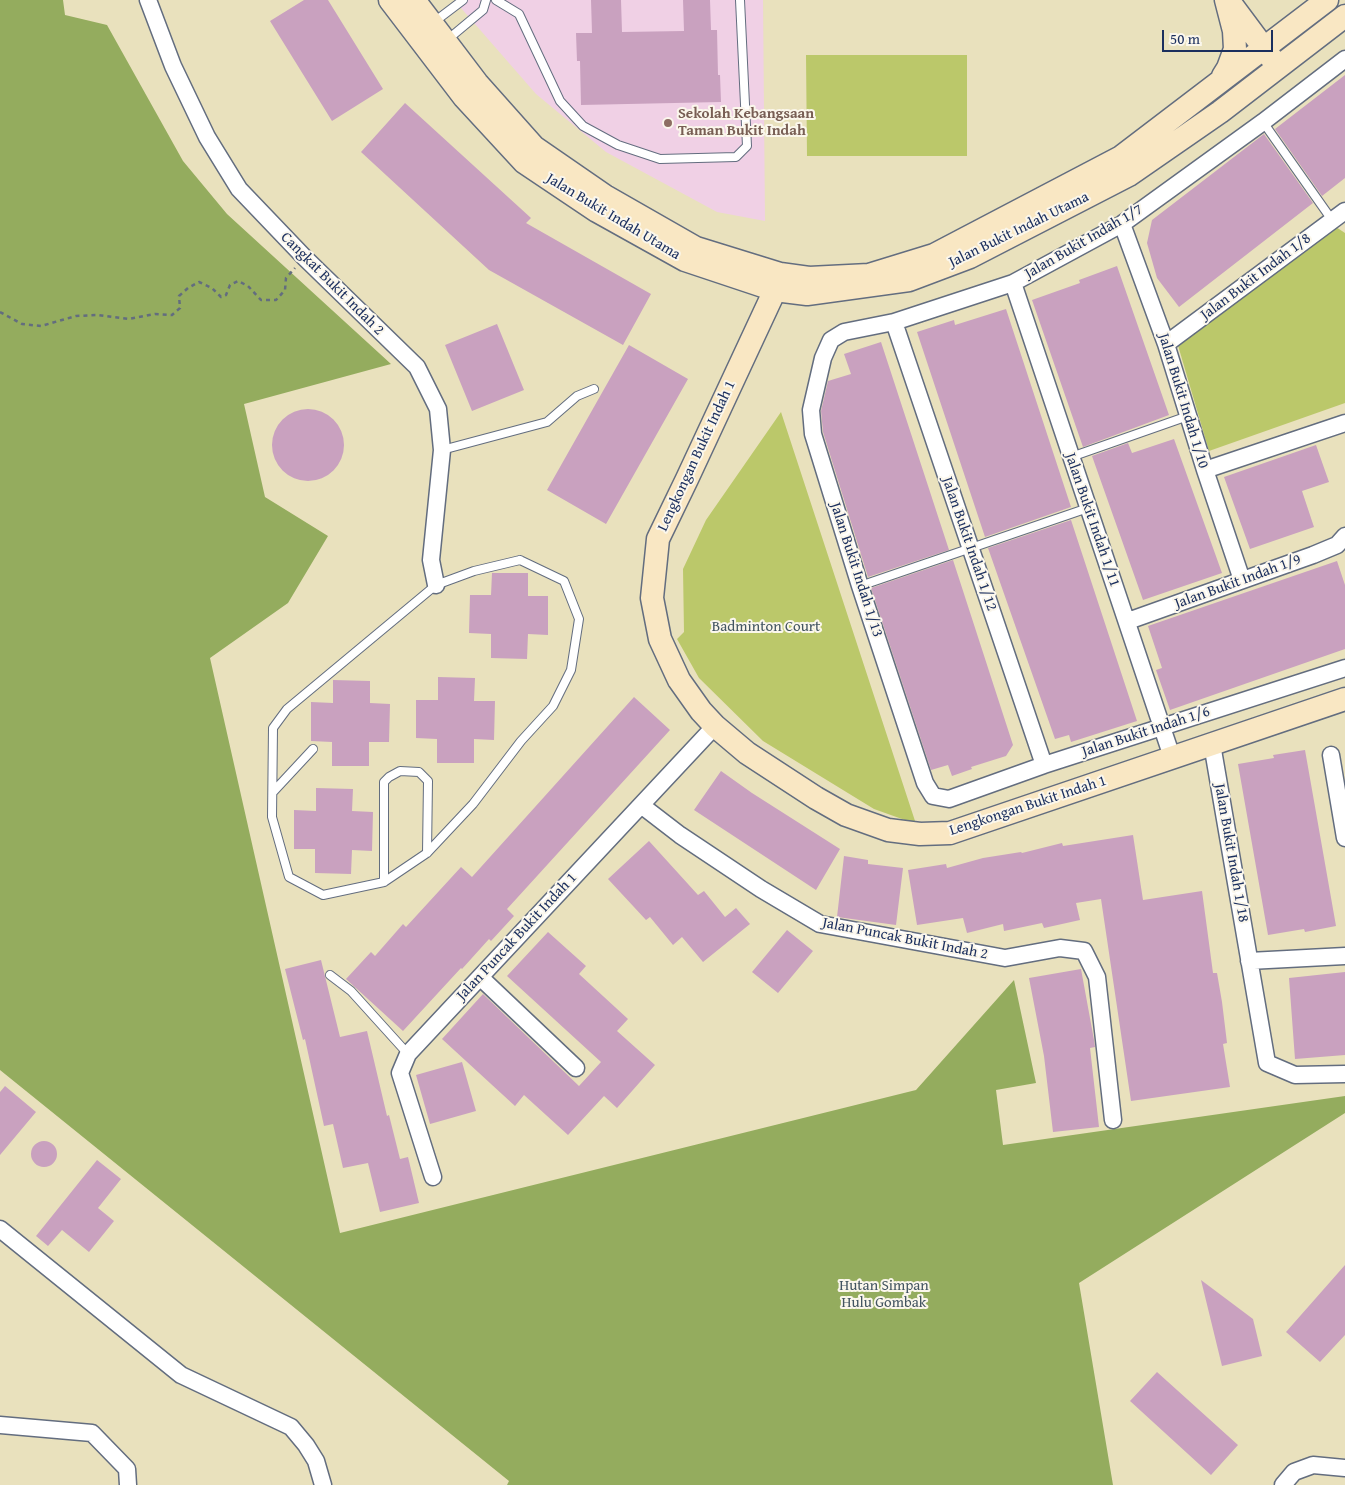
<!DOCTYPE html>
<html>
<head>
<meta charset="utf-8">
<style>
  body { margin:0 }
  #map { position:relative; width:1345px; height:1485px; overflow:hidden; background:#e9e1bd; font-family:"Gentium Book Plus",serif }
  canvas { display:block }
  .scale { position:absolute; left:1162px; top:30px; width:111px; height:22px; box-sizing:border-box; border:2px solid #1b2f5e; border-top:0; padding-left:6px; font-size:15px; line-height:18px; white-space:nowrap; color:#1b2f5e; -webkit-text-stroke:4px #fbf7ec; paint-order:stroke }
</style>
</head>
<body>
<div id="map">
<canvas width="1345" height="1485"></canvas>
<div class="scale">50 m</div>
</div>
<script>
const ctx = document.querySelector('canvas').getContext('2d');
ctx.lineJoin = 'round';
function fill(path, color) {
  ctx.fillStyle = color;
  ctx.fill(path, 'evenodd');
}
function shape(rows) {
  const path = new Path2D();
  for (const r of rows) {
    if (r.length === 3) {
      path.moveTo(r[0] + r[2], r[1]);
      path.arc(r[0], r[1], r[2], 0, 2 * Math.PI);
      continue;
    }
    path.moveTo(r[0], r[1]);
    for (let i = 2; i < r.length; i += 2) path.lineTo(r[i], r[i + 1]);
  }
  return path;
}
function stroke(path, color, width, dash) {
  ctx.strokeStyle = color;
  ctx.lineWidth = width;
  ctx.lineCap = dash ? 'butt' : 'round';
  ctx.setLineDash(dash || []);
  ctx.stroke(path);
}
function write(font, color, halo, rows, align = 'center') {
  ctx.font = font + ' "Gentium Book Plus",serif';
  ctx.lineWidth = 4;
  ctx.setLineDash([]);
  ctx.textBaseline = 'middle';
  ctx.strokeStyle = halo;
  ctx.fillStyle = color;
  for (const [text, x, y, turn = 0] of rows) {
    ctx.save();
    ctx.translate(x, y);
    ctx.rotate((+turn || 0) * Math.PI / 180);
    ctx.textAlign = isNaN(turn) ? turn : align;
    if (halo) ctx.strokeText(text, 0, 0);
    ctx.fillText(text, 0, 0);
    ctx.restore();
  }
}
fill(shape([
  [454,0,763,0,765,221,717,212,606,152,536,94]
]), '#f0d0e5');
fill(shape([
  [806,55,967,55,967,156,807,156],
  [1336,227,1345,233,1345,403,1209,451,1177,342],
  [781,412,916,824,874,809,763,741,699,678,677,639,684,632,683,569,706,520]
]), '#bbc86a');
fill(shape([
  [0,0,63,0,65,15,107,25,183,161,227,214,391,364,244,404,265,497,328,536,288,603,210,658,340,1233,916,1090,1014,980,1036,1083,996,1090,1003,1145,1345,1096,1345,1113,1079,1283,1113,1485,507,1485,509,1481,0,1070]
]), '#94ac5e');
fill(shape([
  [304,0,328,0,383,89,332,121,270,21],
  [591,0,621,0,622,32,684,31,683,0,710,0,711,30,717,30,718,75,720,75,721,102,581,105,580,61,577,61,576,33,592,33],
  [1345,75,1345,178,1322,196,1275,129],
  [405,103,531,218,526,223,651,294,623,345,489,270,361,152],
  [1264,134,1313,203,1179,307,1157,278,1147,243,1152,220],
  [1117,266,1169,415,1083,447,1032,300,1080,283,1079,280],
  [1006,309,1071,507,985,537,917,332,954,320,955,325],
  [497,324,524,390,472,411,445,345],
  [881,342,949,550,868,577,823,432,821,411,828,381,851,374,844,354],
  [629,345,688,379,606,524,547,490],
  [308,445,36],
  [1174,439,1222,573,1143,600,1092,456,1128,443,1132,453],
  [1316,445,1329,482,1302,491,1314,527,1250,549,1224,477],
  [1071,520,1137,721,1071,742,1069,735,1055,739,988,548],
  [953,560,1013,745,1006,756,971,767,972,769,952,776,948,765,931,770,871,588],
  [1337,561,1345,585,1345,649,1170,710,1156,670,1162,668,1148,626],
  [492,573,528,573,528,596,548,596,548,635,528,634,527,659,491,658,491,634,469,633,470,595,491,595],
  [438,677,475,678,474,701,495,701,494,740,474,739,474,763,437,763,437,739,416,738,416,700,438,700],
  [333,680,370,681,370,703,390,704,389,742,369,742,369,766,332,766,332,742,311,741,311,702,333,703],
  [634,697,670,730,507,909,514,916,491,941,489,939,462,969,461,968,403,1031,346,979,371,952,375,956,403,924,406,927,461,867,472,877],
  [1305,750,1336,926,1305,932,1304,929,1268,935,1238,764,1274,758,1273,755],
  [721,771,752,793,840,849,816,890,694,810],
  [316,788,353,789,352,811,373,812,372,851,352,850,351,874,315,873,315,849,294,849,294,810,316,811],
  [1133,835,1143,900,1202,891,1213,973,1217,973,1222,1002,1227,1043,1223,1044,1230,1087,1131,1101,1101,899,1076,903,1080,920,1044,928,1042,923,1004,931,1003,924,967,933,963,918,917,925,908,870,946,864,947,868,983,858,1021,852,1022,853,1062,843,1063,846],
  [649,841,698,895,704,891,725,917,736,908,750,924,703,962,682,937,673,945,650,917,646,920,608,879],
  [844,856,868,860,868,864,903,868,896,925,837,917],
  [787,930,813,951,778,993,752,972],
  [548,932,586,966,579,974,628,1019,617,1031,655,1065,617,1108,604,1096,568,1135,524,1095,515,1106,442,1039,483,994,579,1086,601,1062,507,976],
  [321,960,340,1037,367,1031,387,1116,389,1115,400,1159,408,1157,419,1203,380,1212,368,1163,343,1168,333,1124,324,1126,305,1039,303,1040,285,969],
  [1081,969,1094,1040,1095,1047,1090,1048,1099,1127,1053,1132,1044,1056,1029,978],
  [1345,972,1345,1055,1295,1059,1289,978],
  [462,1062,476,1111,430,1124,416,1075],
  [5,1086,36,1112,0,1155,0,1092],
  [44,1154,13],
  [97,1160,121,1179,98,1208,114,1221,89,1252,62,1230,48,1246,36,1236],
  [1345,1265,1345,1335,1320,1362,1286,1332],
  [1201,1280,1253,1319,1262,1356,1222,1366],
  [1157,1372,1238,1445,1211,1475,1130,1401]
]), '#c9a1bf');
const lane = shape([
  [496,0,519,14,560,101,583,126,618,145,660,159,736,157,747,146,740,0],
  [434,22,463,0],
  [447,40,483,10,486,0],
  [1263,122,1332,220],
  [442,450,547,422,577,396,594,389],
  [1071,457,1188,416],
  [520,560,564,581,579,619,571,670,553,706,521,741,473,804,427,853,384,882,323,895,289,877,272,817,273,728,287,709,436,585,474,571,520,560],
  [860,586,1088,508],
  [273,792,313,749],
  [384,882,384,782,389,777,400,771,419,772,428,781,427,853],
  [330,975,351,991,408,1054]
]);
const street = shape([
  [148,0,173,66,207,137,239,189,305,258,417,367,438,409,442,450,431,560,436,585],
  [1345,59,1263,122,1122,224,1013,283,894,322,844,332,831,340,823,358,811,410,813,434,860,586,925,783,933,796,949,799,1044,765,1345,668],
  [1122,224,1166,344,1205,470,1242,580],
  [1013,283,1172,757],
  [894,322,1044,765],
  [1166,344,1345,211],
  [1205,470,1345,423],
  [1128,621,1313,555,1337,545,1345,536],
  [1212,744,1267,1063,1295,1075,1345,1074],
  [1331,755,1345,838],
  [641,805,680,835,761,889,820,924,1005,958,1060,948,1084,951,1097,977,1113,1120],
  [1249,961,1345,956],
  [480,977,576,1068],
  [433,1177,400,1073,408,1054,715,726],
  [0,1229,181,1375,291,1427,306,1445,316,1461,323,1485],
  [0,1425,92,1433,127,1469,128,1485],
  [1283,1485,1294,1472,1313,1465,1345,1468]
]);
const secondary = shape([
  [390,0,464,97,524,162,597,211,685,260,775,290,807,294,909,280,970,257,1129,175,1220,112,1345,16],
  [414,0,477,83,534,147,605,196,696,248,780,274,809,278,869,275,934,255,1121,157,1327,0],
  [1231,4,1272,59],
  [1223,76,1228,68,1235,49,1234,31,1226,0],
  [780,274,775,290,687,479,658,539,652,598,660,639,679,680,701,711,715,726,747,753,816,798,846,815,888,830,920,834,950,833,1345,699]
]);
stroke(lane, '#636d7f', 10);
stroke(street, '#636d7f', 19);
stroke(secondary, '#636d7f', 25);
stroke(shape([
  [0,312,22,324,41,326,76,316,98,315,129,319,155,314,172,315,180,308,179,296,188,288,199,282,212,288,221,297,226,295,230,285,238,281,248,286,261,300,276,300,285,290,286,278,295,268]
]), '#636d7f', 2.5, [4, 4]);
stroke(lane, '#fff', 8);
stroke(street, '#fff', 16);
stroke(secondary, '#f9e7c3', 22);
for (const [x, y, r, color] of [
  [668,123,5,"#8d6e63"]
]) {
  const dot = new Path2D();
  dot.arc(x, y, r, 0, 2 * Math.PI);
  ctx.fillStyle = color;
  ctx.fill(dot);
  stroke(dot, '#fbf7ec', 2);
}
write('bold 15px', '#785e54', '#fbf7ec', [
  ["Sekolah Kebangsaan",678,114],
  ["Taman Bukit Indah",678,131]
], 'left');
write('15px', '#1b2f5e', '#fbf7ec', [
  ["Jalan Bukit Indah Utama",613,217,31],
  ["Jalan Bukit Indah Utama",1019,230,-26],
  ["Jalan Bukit Indah 1/7",1084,242,-30],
  ["Jalan Bukit Indah 1/8",1256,277,-37],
  ["Cangkat Bukit Indah 2",332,284,45],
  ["Jalan Bukit Indah 1/10",1183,401,73],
  ["Lengkongan Bukit Indah 1",697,456,-65],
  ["Jalan Bukit Indah 1/11",1092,520,71],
  ["Jalan Bukit Indah 1/12",969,544,71],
  ["Jalan Bukit Indah 1/13",856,570,72],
  ["Jalan Bukit Indah 1/9",1238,582,-20],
  ["Jalan Bukit Indah 1/6",1146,732,-18],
  ["Lengkongan Bukit Indah 1",1028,806,-18],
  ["Jalan Bukit Indah 1/18",1231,853,80],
  ["Jalan Puncak Bukit Indah 1",517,937,-47],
  ["Jalan Puncak Bukit Indah 2",905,939,11]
]);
write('15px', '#435561', '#fbf7ec', [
  ["Badminton Court",766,627],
  ["Hutan Simpan",884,1286],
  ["Hulu Gombak",884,1303]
]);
</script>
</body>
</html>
